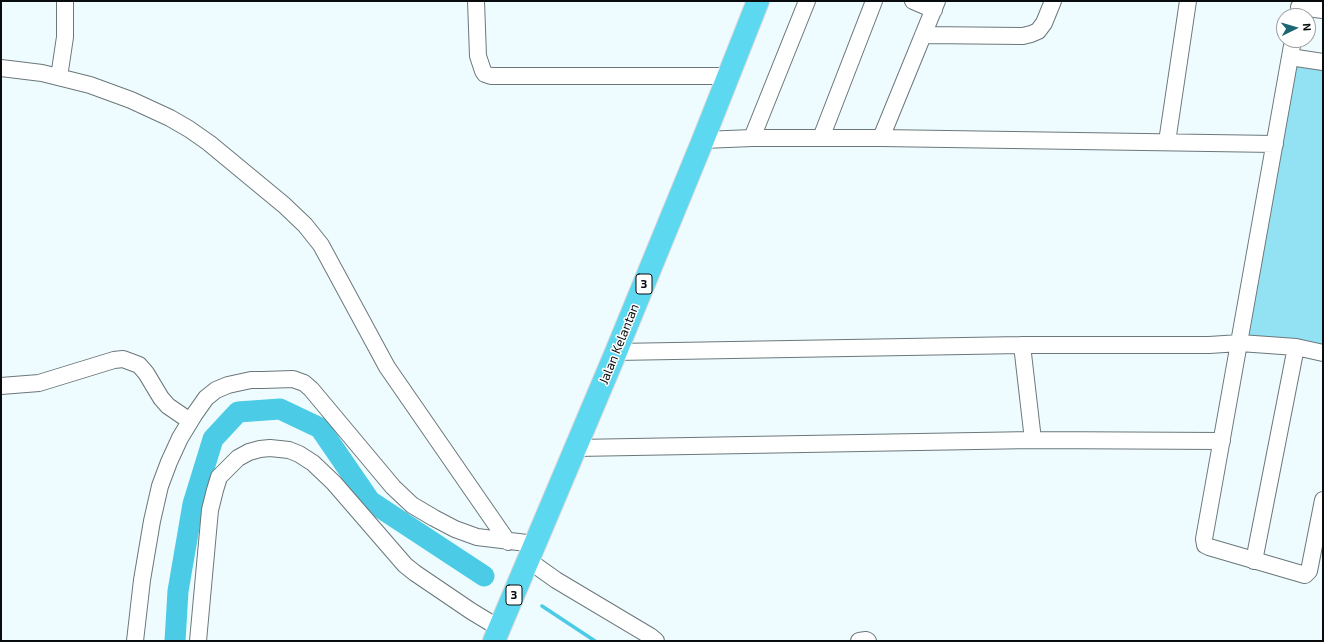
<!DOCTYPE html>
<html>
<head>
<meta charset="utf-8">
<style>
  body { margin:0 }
  #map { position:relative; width:1324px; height:642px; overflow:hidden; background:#eefcff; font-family:"Exo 2",sans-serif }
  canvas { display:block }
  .frame { position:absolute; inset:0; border:2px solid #080c0e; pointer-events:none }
  .north { position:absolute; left:1276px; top:8px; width:40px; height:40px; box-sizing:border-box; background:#fff; border:1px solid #9c9e9f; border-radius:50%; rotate:85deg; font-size:11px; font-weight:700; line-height:16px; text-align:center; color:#080c0e }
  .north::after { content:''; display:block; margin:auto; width:14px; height:18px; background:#1d6674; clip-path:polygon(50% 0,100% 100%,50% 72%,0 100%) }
</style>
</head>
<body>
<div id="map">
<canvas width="1324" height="642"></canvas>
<div class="frame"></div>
<div class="north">N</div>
</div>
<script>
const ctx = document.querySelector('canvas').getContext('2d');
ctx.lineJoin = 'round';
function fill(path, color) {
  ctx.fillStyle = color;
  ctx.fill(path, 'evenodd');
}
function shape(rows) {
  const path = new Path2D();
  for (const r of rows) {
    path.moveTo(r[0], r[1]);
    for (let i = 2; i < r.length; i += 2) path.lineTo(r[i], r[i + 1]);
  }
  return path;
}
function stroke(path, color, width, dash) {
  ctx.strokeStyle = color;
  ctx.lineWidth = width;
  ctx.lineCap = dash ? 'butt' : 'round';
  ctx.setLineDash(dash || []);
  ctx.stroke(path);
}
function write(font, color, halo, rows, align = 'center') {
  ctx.font = font + ' "Exo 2",sans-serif';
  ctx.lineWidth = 3;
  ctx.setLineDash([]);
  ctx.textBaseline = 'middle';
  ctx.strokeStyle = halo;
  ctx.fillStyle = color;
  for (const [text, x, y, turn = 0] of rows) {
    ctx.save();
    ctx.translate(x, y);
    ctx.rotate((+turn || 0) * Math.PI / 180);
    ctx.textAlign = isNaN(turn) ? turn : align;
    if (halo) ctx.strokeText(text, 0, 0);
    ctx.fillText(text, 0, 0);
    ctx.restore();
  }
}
fill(shape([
  [1290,57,1323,62,1323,346,1246,336]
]), '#93e2f4');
stroke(shape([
  [542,606,595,641]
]), '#4bcbe5', 3.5);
stroke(shape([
  [175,641,178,591,193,504,213,439,238,412,280,409,320,428,370,501,484,576]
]), '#4bcbe5', 21);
const minor = shape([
  [476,1,478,56,483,71,485,74,491,76,728,76],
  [913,1,934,10],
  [1299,7,1323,10],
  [923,35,1023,36,1031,34,1038,31,1044,23,1053,1],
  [1293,40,1204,539,1205,545,1209,547,1305,575,1309,571,1323,500],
  [1290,57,1323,62],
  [1,68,42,73,90,85,131,100,170,118,189,129,209,143,284,205,305,225,321,245,387,367,508,542],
  [59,77,65,37,65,1],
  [752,138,807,1],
  [821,138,874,1],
  [881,138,937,1],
  [703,140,752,138,881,138,1275,144],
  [1167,142,1188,1],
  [1022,345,1033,440],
  [616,352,1022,345,1209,345,1240,343,1296,347,1323,353],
  [1,386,39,383,114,360,123,359,139,365,146,373,161,398,168,406,190,421],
  [576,448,1033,440,1222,441],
  [528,560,556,580,650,636,656,641],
  [1254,561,1296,347],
  [135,641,142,580,152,521,160,486,169,462,180,438,194,415,206,398,216,390,228,385,251,380,263,380,293,379,304,383,311,389,393,487,412,505,434,518,455,529,477,537,535,544],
  [198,641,210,510,215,490,219,477,238,458,249,452,260,449,270,448,289,450,299,454,313,463,334,483,405,565,415,573,471,611,499,628],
  [859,641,866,640,868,641]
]);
const highway = shape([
  [494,641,616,352,703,140,758,1]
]);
stroke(minor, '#6b777a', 18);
stroke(highway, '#d7d8d8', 24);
stroke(minor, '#fff', 16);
stroke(highway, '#5dd8f1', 22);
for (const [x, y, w] of [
  [644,284,16],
  [514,595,16]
]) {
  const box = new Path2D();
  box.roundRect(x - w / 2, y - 10, w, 20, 3);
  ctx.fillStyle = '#fff';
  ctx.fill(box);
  stroke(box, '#080c0e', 1);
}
write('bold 12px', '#080c0e', null, [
  ["3",644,284],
  ["3",514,595]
]);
write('13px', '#080c0e', '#fff', [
  ["Jalan Kelantan",619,344,-68]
]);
</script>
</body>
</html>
